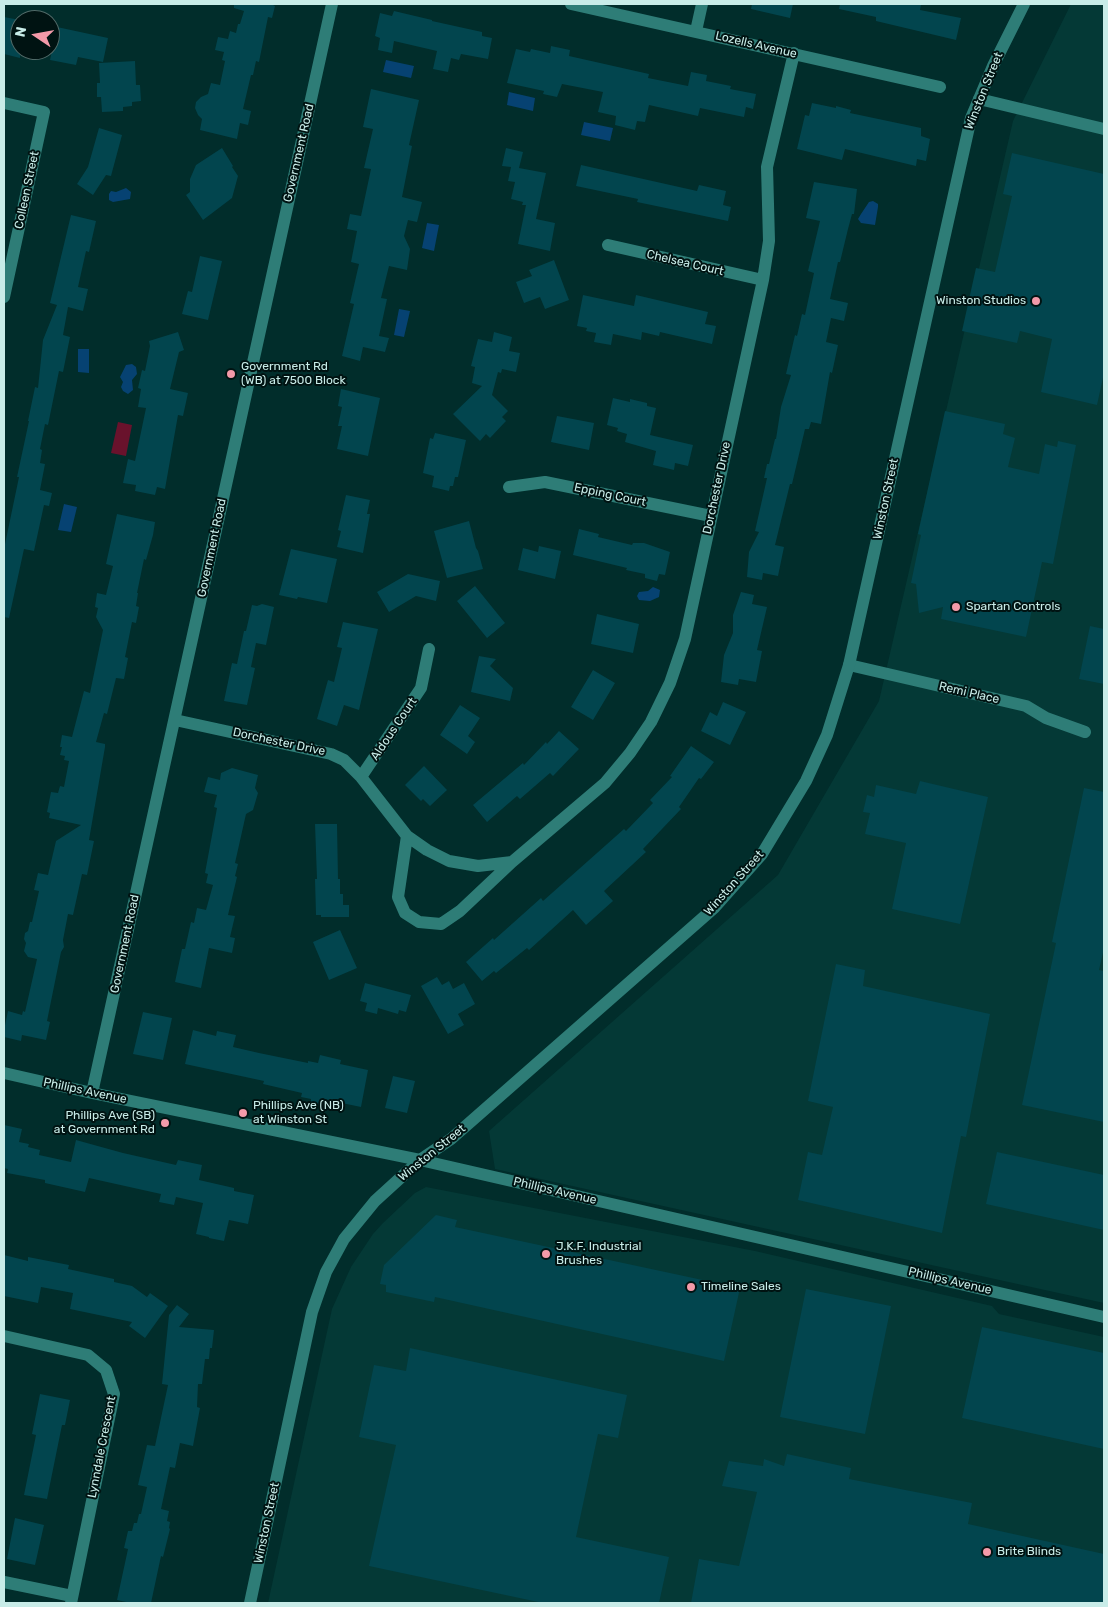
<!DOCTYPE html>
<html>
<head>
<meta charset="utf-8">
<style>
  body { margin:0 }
  #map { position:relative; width:1108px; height:1607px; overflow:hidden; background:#012d2b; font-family:Rubik,sans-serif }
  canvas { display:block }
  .frame { position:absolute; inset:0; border:5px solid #c8ece8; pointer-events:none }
  .north { position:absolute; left:10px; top:10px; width:50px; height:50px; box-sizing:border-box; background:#001312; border:1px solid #506a68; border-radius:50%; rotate:282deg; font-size:14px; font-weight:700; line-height:20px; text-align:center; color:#c8ece8 }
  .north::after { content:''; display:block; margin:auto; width:18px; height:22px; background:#f39aa9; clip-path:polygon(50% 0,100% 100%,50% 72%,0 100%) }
</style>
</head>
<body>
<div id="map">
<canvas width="1108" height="1607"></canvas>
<div class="frame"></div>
<div class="north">N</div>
</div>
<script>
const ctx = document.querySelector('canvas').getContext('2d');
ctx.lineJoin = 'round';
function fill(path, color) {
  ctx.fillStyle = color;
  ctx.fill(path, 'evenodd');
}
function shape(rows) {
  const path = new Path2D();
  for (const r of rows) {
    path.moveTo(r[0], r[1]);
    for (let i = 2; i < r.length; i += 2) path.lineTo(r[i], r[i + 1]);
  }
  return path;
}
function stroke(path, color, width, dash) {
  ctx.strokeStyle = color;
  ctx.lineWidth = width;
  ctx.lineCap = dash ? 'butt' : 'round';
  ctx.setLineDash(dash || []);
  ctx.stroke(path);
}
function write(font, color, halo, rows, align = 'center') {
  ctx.font = font + ' Rubik,sans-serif';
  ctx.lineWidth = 4;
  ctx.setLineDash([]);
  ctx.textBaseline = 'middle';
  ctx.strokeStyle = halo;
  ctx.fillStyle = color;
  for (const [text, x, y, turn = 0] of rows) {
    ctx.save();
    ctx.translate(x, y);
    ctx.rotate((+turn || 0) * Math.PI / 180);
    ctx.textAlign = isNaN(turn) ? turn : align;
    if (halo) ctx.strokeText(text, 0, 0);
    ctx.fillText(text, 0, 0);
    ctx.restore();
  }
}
fill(shape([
  [1071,4,1104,4,1104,1303,495,1169,489,1131,778,875,879,701,1013,121],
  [426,1187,755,1251,992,1306,999,1314,1104,1337,1104,1603,268,1603,332,1309,351,1267,373,1234,383,1223,415,1193]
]), '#043936');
fill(shape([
  [118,422,132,425,126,456,111,453]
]), '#69122c');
fill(shape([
  [386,60,414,66,411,78,383,72],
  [509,92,535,98,533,111,507,105],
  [584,122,613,128,610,141,581,135],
  [126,188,131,192,130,199,113,202,109,200,109,194,111,191,116,192],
  [873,201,878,204,878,207,875,225,861,223,858,219,861,214,869,202],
  [427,223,439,225,434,251,422,248],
  [399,309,410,311,404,337,394,335],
  [78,349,89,349,89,373,78,372],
  [132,364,136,367,137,374,132,380,133,390,128,394,123,391,121,387,123,382,120,377,126,365],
  [64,504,77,507,71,532,58,530],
  [653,587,660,590,659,597,650,601,639,600,637,596,639,592,648,591]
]), '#064272');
fill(shape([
  [234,4,271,4,275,6,272,18,268,17,259,62,256,61,253,75,251,75,243,109,251,111,248,125,240,123,237,139,200,130,202,119,198,115,195,108,196,102,201,97,208,94,211,83,220,85,225,61,222,60,224,52,215,50,218,37,228,39,230,31,236,33,238,24,240,24,244,11,234,8],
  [752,4,793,4,790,18,751,9],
  [840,4,921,4,920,10,961,18,956,40,876,21,876,17,839,9],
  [394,11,432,20,432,21,482,32,482,36,492,38,488,59,461,54,459,60,451,58,448,72,433,69,437,51,394,41,392,53,378,50,380,38,375,36,380,13,392,16],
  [4,17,20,20,20,58,4,54],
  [57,27,108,38,103,62,78,57,76,65,50,60],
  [551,46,570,50,569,56,649,74,648,78,688,86,691,72,707,75,706,81,731,86,730,89,756,94,753,109,746,107,744,117,700,108,698,116,649,105,645,122,637,121,635,130,615,125,616,116,598,112,603,92,562,84,557,97,543,94,544,91,507,83,516,49,530,52,531,49,550,53],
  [135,61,136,85,140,85,141,101,132,102,132,106,123,107,123,111,102,112,101,97,97,97,97,83,100,83,99,63],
  [371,89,419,100,409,145,412,146,402,197,422,202,417,222,408,220,404,236,410,249,407,270,389,266,381,298,387,299,379,336,389,338,385,352,363,347,360,361,342,356,354,304,350,303,359,264,351,262,357,231,347,229,350,214,361,216,371,169,364,168,373,129,363,127],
  [812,103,836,108,836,106,851,110,850,113,921,128,921,136,930,139,926,161,917,159,916,166,845,149,842,160,797,149,805,115,809,116],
  [99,128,122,135,111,176,106,175,93,195,77,184,88,167],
  [222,148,233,166,232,167,238,176,232,198,203,220,186,195,190,192,190,179,196,165],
  [506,148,523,152,519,168,546,173,536,219,555,223,550,251,518,244,526,205,522,205,523,202,511,199,515,182,508,181,511,167,502,166],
  [1012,153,1104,174,1104,373,1097,405,1041,392,1052,339,1020,331,1017,343,962,331,976,268,995,272,1012,196,1003,194],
  [581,165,697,191,699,185,726,191,723,205,731,207,728,221,637,202,638,199,576,186],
  [814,182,857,189,854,214,852,214,848,229,840,262,838,262,830,299,848,303,844,321,831,318,826,342,838,345,832,373,830,372,821,424,811,422,809,429,805,429,792,484,790,484,775,545,784,547,778,576,763,573,762,580,747,577,749,552,759,532,755,531,767,478,764,478,767,464,769,464,775,439,776,439,781,407,791,375,786,374,795,335,797,336,802,314,805,315,814,273,808,271,820,221,806,218],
  [71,215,96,221,89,252,86,251,78,287,88,289,83,311,68,307,63,335,70,337,63,372,59,371,48,425,45,424,40,449,42,450,40,463,45,464,40,490,52,493,49,506,44,505,34,551,24,549,9,618,4,617,4,549,19,477,17,477,29,421,28,421,35,387,38,388,43,340,57,305,50,303],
  [200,256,222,261,208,320,182,314,188,291,192,292],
  [554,260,569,300,545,309,540,297,524,303,516,282,532,276,529,270],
  [583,295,634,306,636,295,708,312,705,324,716,326,712,344,660,332,659,336,642,332,641,340,613,334,611,345,594,342,596,333,586,331,587,328,577,326],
  [178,332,184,350,179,352,170,389,188,393,183,416,178,415,165,489,157,487,155,495,135,491,136,485,123,483,128,459,135,461,146,408,138,407,141,389,138,388,142,370,145,371,150,346,149,341],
  [494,332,512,337,509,351,520,353,516,372,502,369,501,373,498,372,492,395,508,411,502,417,506,421,490,438,486,434,480,441,453,414,482,386,472,383,475,367,471,366,478,339,492,342],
  [341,389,380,398,368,456,337,449,342,426,338,426,342,407,338,406],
  [613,398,630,402,630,399,647,403,647,406,656,408,650,435,693,445,688,466,675,463,674,470,653,465,656,451,625,442,627,434,617,431,618,428,607,425],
  [945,411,1005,424,1003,434,1015,438,1008,467,1039,474,1045,444,1057,447,1058,441,1076,445,1053,564,1042,562,1026,637,941,619,943,607,919,613,916,584,911,583,921,535,918,534],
  [557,416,594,423,589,450,551,442],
  [435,433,466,440,458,477,455,477,453,486,450,486,449,491,432,487,434,476,423,473,430,438,433,439],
  [346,495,370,500,367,514,370,514,363,553,337,547,341,531,338,530],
  [117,514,155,522,153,535,146,560,144,559,137,593,138,593,136,606,139,607,136,623,132,622,125,657,128,658,124,679,116,678,107,714,104,713,96,742,105,744,105,747,89,840,94,841,87,875,82,874,73,915,68,914,63,940,64,947,61,952,47,1021,50,1022,46,1040,22,1035,21,1041,4,1037,4,1030,8,1011,22,1015,23,1011,25,1012,37,959,28,957,24,951,26,943,24,939,25,933,28,931,30,922,32,922,39,891,34,890,38,873,48,875,56,841,81,825,49,818,50,813,47,812,51,792,58,793,60,786,64,787,69,761,64,760,65,756,60,755,62,747,60,747,62,735,72,737,84,691,90,693,103,630,96,617,98,608,95,607,97,593,106,595,113,566,106,564],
  [469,521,476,548,478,551,483,569,447,578,434,531],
  [579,529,599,534,598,537,632,545,633,543,644,543,670,552,665,575,659,574,657,581,645,578,645,574,626,570,627,568,573,555],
  [539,546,561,551,555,579,518,570,523,548,538,552],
  [291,549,337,559,327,603,298,597,297,599,279,595],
  [408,574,440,581,436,601,416,596,389,612,377,592],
  [475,586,505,623,487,638,457,601],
  [741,592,754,595,752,604,767,607,757,650,762,651,756,682,739,679,738,685,721,682,724,655,733,633,733,615],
  [262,604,274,607,266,645,256,643,251,667,255,668,247,705,224,701,232,663,237,664,244,631,246,631,252,605,257,606],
  [597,614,639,624,633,653,591,644],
  [343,622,378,629,359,710,344,705,337,726,317,719,328,680,334,682,342,648,337,647],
  [1090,626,1104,629,1104,684,1079,679],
  [479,656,496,659,490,666,513,688,510,701,471,692],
  [593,670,615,683,593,720,571,707],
  [723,702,746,712,730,745,701,731,710,712,717,716],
  [460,705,480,718,468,736,475,742,467,754,440,735],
  [559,731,579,749,553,776,550,773,520,799,517,796,487,822,473,805,523,763,524,765,546,742,547,744],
  [691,746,714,762,701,779,699,778,679,807,681,809,643,849,646,852,604,891,613,901,586,925,573,910,529,950,527,948,496,973,494,971,482,981,466,962,493,938,494,940,541,898,543,901,624,829,626,831,653,803,650,800,672,777,670,776],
  [424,766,447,790,430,806,423,799,421,801,405,785],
  [232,768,258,775,255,788,258,793,253,810,246,814,235,863,238,864,235,876,237,877,228,915,235,916,230,937,235,938,232,953,209,948,201,988,175,982,182,949,185,949,191,922,194,923,197,908,206,910,213,885,206,883,208,874,205,873,217,808,214,807,217,795,204,792,208,777,220,780,221,773],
  [920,781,988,797,960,924,892,909,906,843,865,834,870,813,863,812,867,795,874,797,876,785,916,794],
  [1084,788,1104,792,1104,948,1099,970,1104,971,1104,1122,1022,1105,1056,943,1052,942],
  [315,824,337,824,338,879,340,879,340,894,343,894,343,905,349,905,349,917,321,917,321,915,316,915,315,879,317,879],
  [340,930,357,968,329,980,313,942],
  [836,964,865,970,863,986,990,1014,966,1137,961,1136,942,1233,798,1200,808,1152,822,1155,833,1107,808,1101],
  [437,977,442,985,449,981,453,989,464,983,475,1004,458,1014,464,1025,448,1034,421,986],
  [365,983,411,995,406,1012,399,1010,398,1014,378,1008,377,1014,365,1011,367,1003,360,1001],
  [143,1012,172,1018,163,1060,133,1054],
  [193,1030,216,1036,217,1031,236,1035,233,1047,259,1053,308,1063,308,1061,318,1063,320,1055,341,1060,340,1064,368,1070,361,1107,332,1101,331,1108,311,1104,311,1099,301,1097,302,1093,263,1084,264,1081,185,1064],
  [393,1076,415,1081,407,1113,385,1108],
  [4,1125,22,1129,19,1142,29,1144,28,1147,40,1150,39,1155,71,1162,76,1140,123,1153,176,1165,178,1160,202,1165,199,1180,234,1188,234,1191,254,1195,248,1224,229,1220,224,1241,209,1238,209,1237,196,1234,203,1203,176,1197,174,1205,159,1202,161,1194,89,1178,85,1192,45,1183,45,1180,7,1173,8,1169,4,1168],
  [997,1152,1104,1175,1104,1230,986,1204],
  [436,1215,457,1220,455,1227,740,1288,724,1361,435,1297,434,1302,386,1292,386,1285,380,1284,384,1265],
  [4,1255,28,1261,28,1257,69,1265,68,1269,114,1279,114,1282,132,1286,147,1297,150,1293,168,1306,145,1338,129,1326,132,1322,70,1309,73,1293,41,1287,38,1303,4,1296],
  [806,1289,891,1306,865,1434,780,1417],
  [177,1305,189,1314,179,1327,214,1330,212,1348,210,1348,209,1359,205,1359,202,1384,198,1384,197,1407,200,1408,193,1446,180,1443,175,1468,170,1467,161,1509,169,1511,167,1521,170,1522,169,1528,170,1529,163,1557,161,1556,151,1603,131,1603,117,1600,128,1549,124,1548,128,1531,132,1531,134,1523,137,1523,139,1514,141,1514,147,1487,138,1485,147,1445,155,1446,168,1385,162,1384,169,1315],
  [982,1327,1104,1353,1104,1449,962,1418],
  [410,1348,627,1395,618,1438,598,1434,576,1537,669,1557,659,1603,543,1603,369,1566,396,1445,359,1437,374,1365,406,1371],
  [40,1394,70,1400,65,1425,62,1425,47,1499,24,1495,36,1435,32,1434],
  [787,1454,851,1468,849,1479,972,1503,968,1524,1104,1554,1104,1603,691,1603,699,1559,739,1566,757,1492,722,1486,729,1461,763,1466,764,1459,784,1466],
  [15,1518,44,1525,35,1565,7,1559]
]), '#02454e');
stroke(shape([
  [571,4,940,87],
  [696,31,702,4],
  [979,99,1104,129],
  [4,103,44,112,4,297],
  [608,245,763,280],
  [509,487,545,482,711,516],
  [849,665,1026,706,1046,718,1085,732],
  [175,720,331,754,344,760,361,777,407,836,427,850,449,861,478,866,512,862,605,783,630,753,651,722,670,683,685,639,763,280,769,241,767,167,794,53],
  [361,777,421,688,429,649],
  [407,836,398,897,405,913,419,922,441,924,460,911,512,862],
  [420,1160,1104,1317],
  [4,1336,88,1355,106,1370,114,1394,71,1603],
  [4,1582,72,1596]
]), '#2e7d77', 12);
stroke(shape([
  [4,1073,92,1093,420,1160],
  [92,1093,332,4],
  [250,1603,312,1312,326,1272,344,1239,375,1201,420,1160,451,1139,714,908,762,854,806,781,827,735,849,665,971,118,993,66,1024,4]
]), '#2e7d77', 12);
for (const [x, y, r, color] of [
  [1036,301,5,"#f39aa9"],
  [231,374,5,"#f39aa9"],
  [956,607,5,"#f39aa9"],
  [243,1113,5,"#f39aa9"],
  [165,1123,5,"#f39aa9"],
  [546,1254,5,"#f39aa9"],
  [691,1287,5,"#f39aa9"],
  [987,1552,5,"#f39aa9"]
]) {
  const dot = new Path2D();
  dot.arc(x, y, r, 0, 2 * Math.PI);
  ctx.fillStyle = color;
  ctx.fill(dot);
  stroke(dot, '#001312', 2);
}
write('12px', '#c8ece8', '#001312', [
  ["Lozells Avenue",756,45,13],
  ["Winston Street",984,91,-68],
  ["Government Road",299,153,-77],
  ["Colleen Street",27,190,-78],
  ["Chelsea Court",685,263,13],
  ["Dorchester Drive",717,488,-78],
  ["Epping Court",610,495,12],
  ["Winston Street",886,499,-78],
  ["Government Road",212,548,-78],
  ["Remi Place",969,693,13],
  ["Aldous Court",394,729,-56],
  ["Dorchester Drive",279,742,12],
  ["Winston Street",734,883,-48],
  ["Government Road",125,944,-78],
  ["Phillips Avenue",85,1091,12],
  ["Winston Street",432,1153,-39],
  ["Phillips Avenue",555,1191,13],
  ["Phillips Avenue",950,1281,13],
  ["Lynndale Crescent",102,1447,-79],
  ["Winston Street",267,1523,-78]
]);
write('12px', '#c8ece8', '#001312', [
  ["Winston Studios",1026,301,"right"],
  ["Government Rd",241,367],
  ["(WB) at 7500 Block",241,381],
  ["Spartan Controls",966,607],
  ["Phillips Ave (NB)",253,1106],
  ["at Winston St",253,1120],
  ["Phillips Ave (SB)",155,1116,"right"],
  ["at Government Rd",155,1130,"right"],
  ["J.K.F. Industrial",556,1247],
  ["Brushes",556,1261],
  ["Timeline Sales",701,1287],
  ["Brite Blinds",997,1552]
], 'left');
</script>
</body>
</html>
